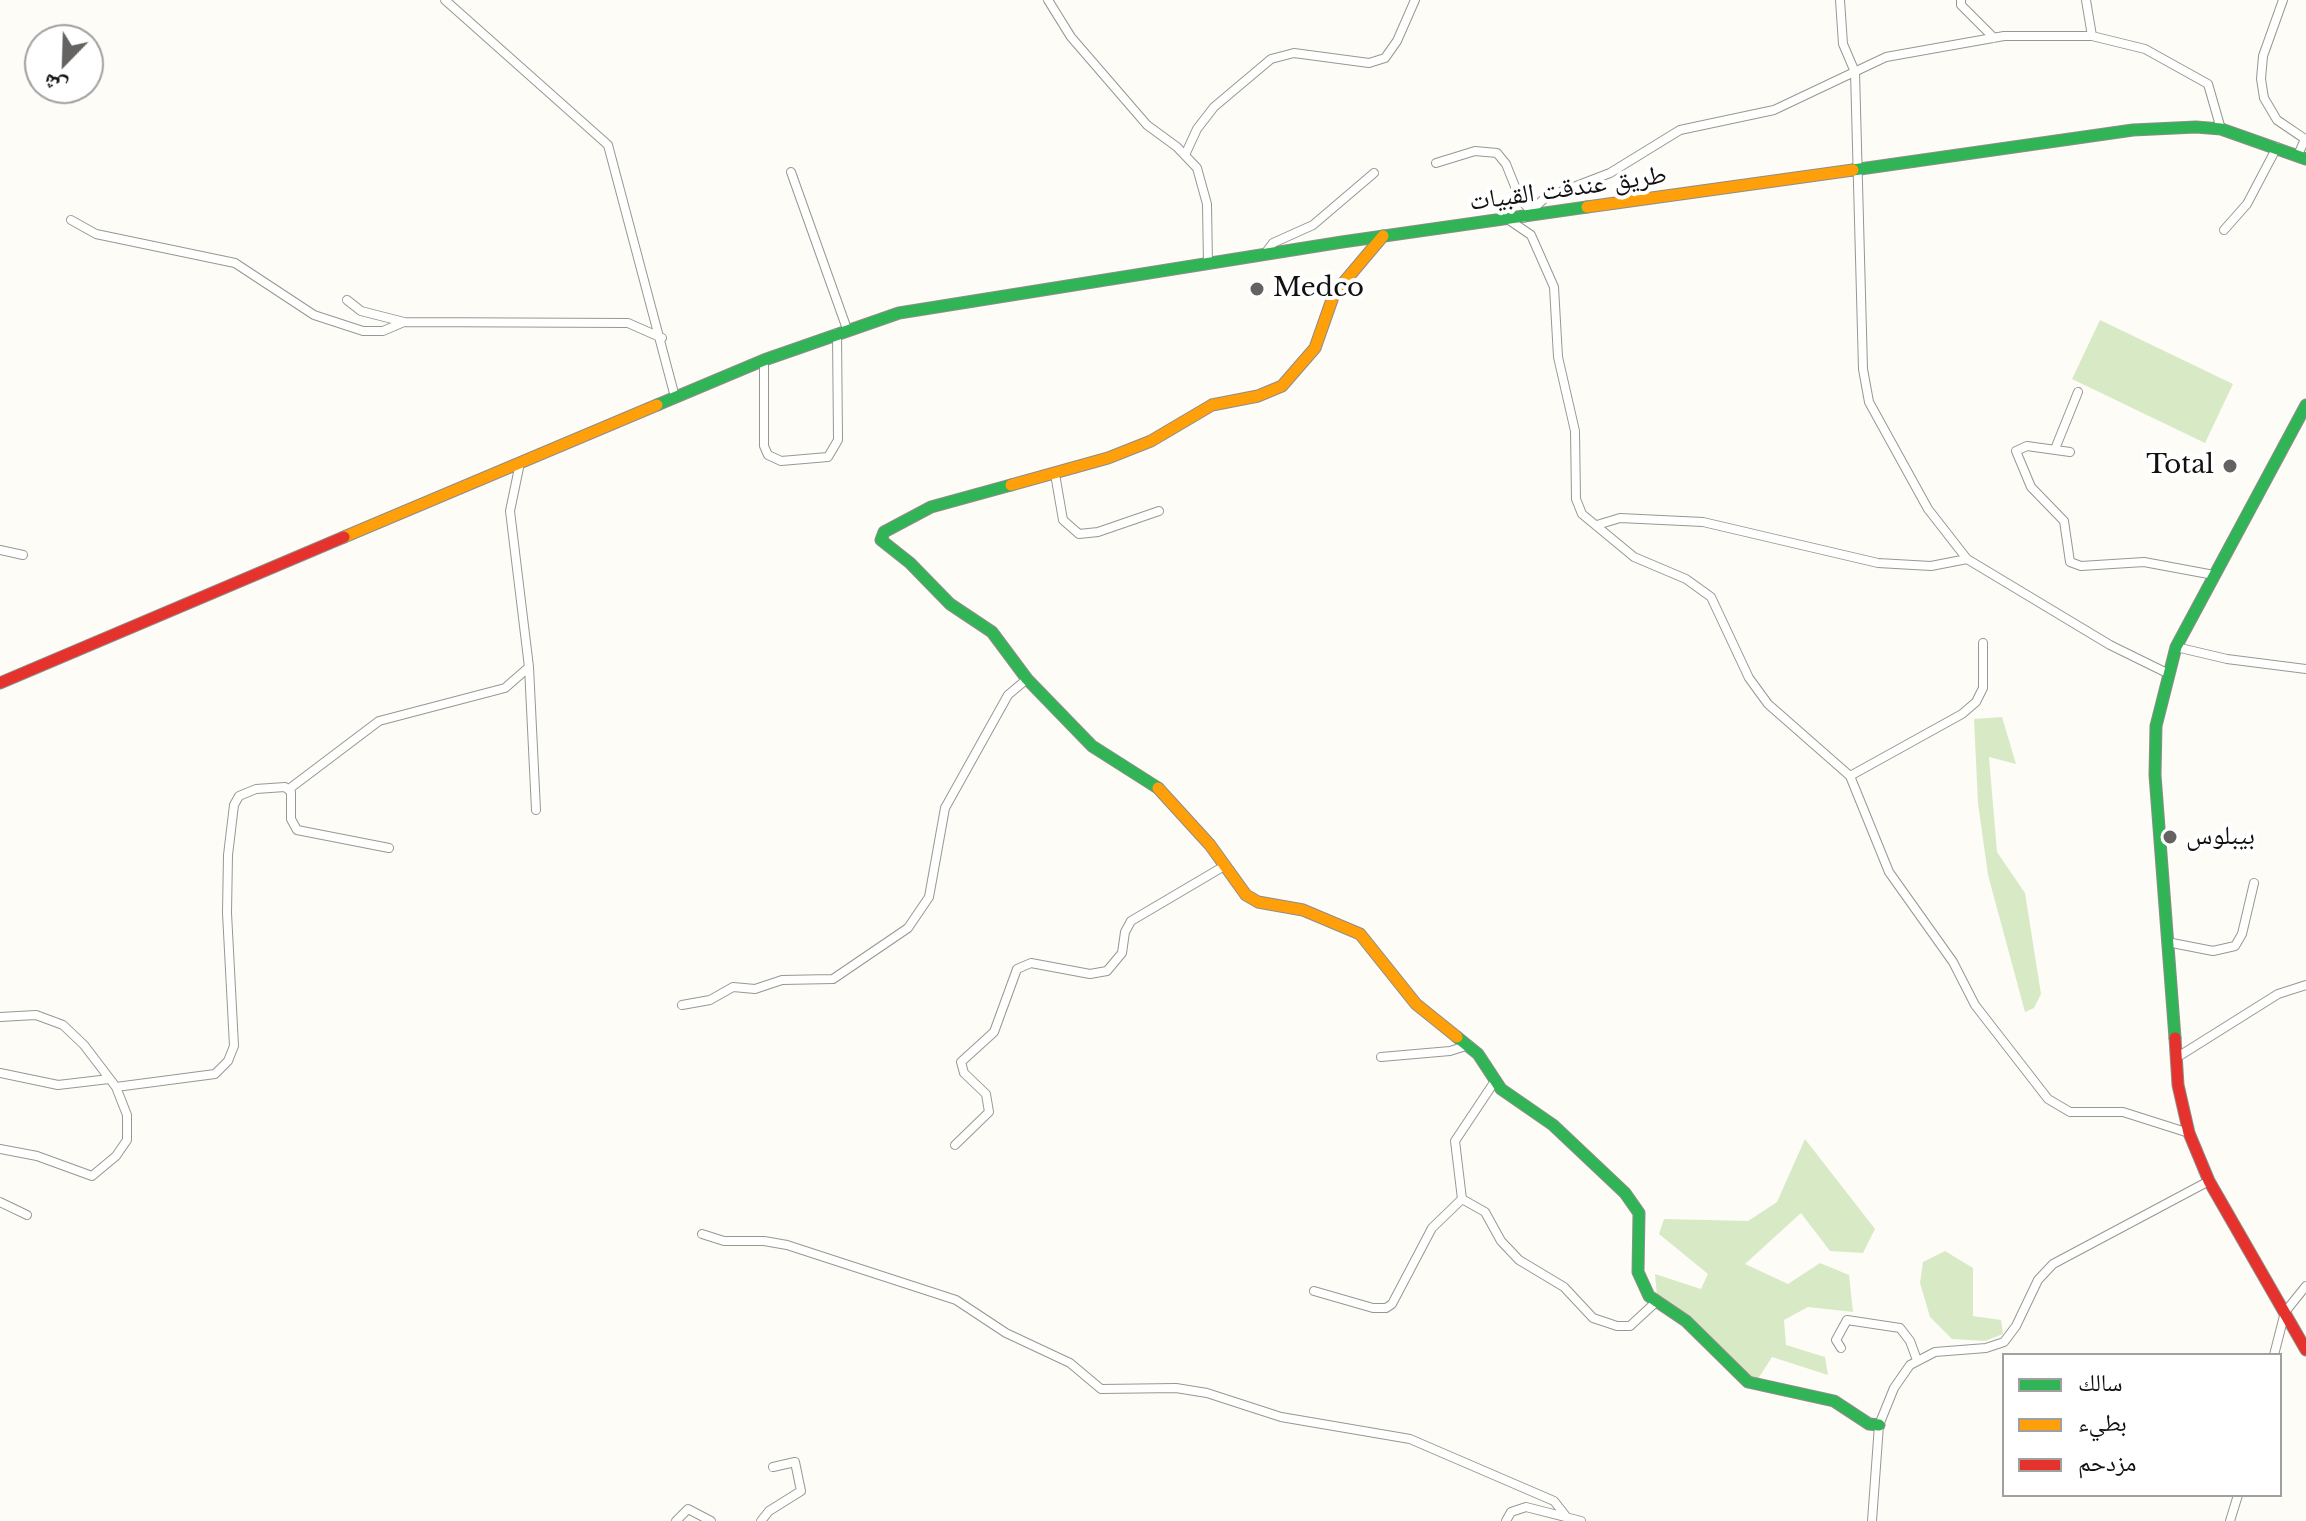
<!DOCTYPE html>
<html>
<head>
<meta charset="utf-8">
<style>
  body { margin:0 }
  #map { position:relative; width:2306px; height:1521px; overflow:hidden; background:#fdfcf7; font-family:"Libre Baskerville","Noto Naskh Arabic",serif }
  canvas { display:block }
  .legend { position:absolute; left:2002px; top:1353px; width:280px; height:144px; box-sizing:border-box; background:#fff; border:2px solid #a0a0a0; margin:0; padding:10px 14px; list-style:none; font-size:24px; color:#111 }
  .legend li { display:flex; align-items:center; gap:16px; height:40px }
  .legend b { width:40px; border:2px solid #a0a0a0 }
  .north { position:absolute; left:24px; top:24px; width:80px; height:80px; box-sizing:border-box; background:#fff; border:2px solid #a0a0a0; border-radius:50%; rotate:203deg; font-size:22px; font-weight:700; line-height:32px; text-align:center; color:#111 }
  .north::after { content:''; display:block; margin:auto; width:28px; height:36px; background:#646362; clip-path:polygon(50% 0,100% 100%,50% 72%,0 100%) }
</style>
</head>
<body>
<div id="map">
<canvas width="2306" height="1521"></canvas>
<ul class="legend">
<li><b style="height:10px;background:#30b455"></b>سالك</li>
<li><b style="height:10px;background:#ff9f0a"></b>بطيء</li>
<li><b style="height:10px;background:#e5322d"></b>مزدحم</li>
</ul>
<div class="north">ش</div>
</div>
<script>
const ctx = document.querySelector('canvas').getContext('2d');
ctx.lineJoin = 'round';
function fill(path, color) {
  ctx.fillStyle = color;
  ctx.fill(path, 'evenodd');
}
function shape(rows) {
  const path = new Path2D();
  for (const r of rows) {
    path.moveTo(r[0], r[1]);
    for (let i = 2; i < r.length; i += 2) path.lineTo(r[i], r[i + 1]);
  }
  return path;
}
function stroke(path, color, width, dash) {
  ctx.strokeStyle = color;
  ctx.lineWidth = width;
  ctx.lineCap = dash ? 'butt' : 'round';
  ctx.setLineDash(dash || []);
  ctx.stroke(path);
}
function write(font, color, halo, rows, align = 'center') {
  ctx.font = font + ' "Libre Baskerville","Noto Naskh Arabic",serif';
  ctx.lineWidth = 8;
  ctx.setLineDash([]);
  ctx.textBaseline = 'middle';
  ctx.strokeStyle = halo;
  ctx.fillStyle = color;
  for (const [text, x, y, turn = 0] of rows) {
    ctx.save();
    ctx.translate(x, y);
    ctx.rotate((+turn || 0) * Math.PI / 180);
    ctx.textAlign = isNaN(turn) ? turn : align;
    if (halo) ctx.strokeText(text, 0, 0);
    ctx.fillText(text, 0, 0);
    ctx.restore();
  }
}
fill(shape([
  [2100,320,2233,384,2205,443,2072,379],
  [2002,717,2016,764,1989,757,1997,852,2025,893,2041,994,2034,1008,2025,1012,1988,875,1978,803,1974,719],
  [1805,1139,1875,1229,1863,1253,1830,1251,1801,1213,1745,1264,1788,1284,1820,1263,1849,1275,1853,1312,1808,1307,1784,1320,1786,1345,1825,1357,1828,1375,1772,1357,1756,1382,1657,1296,1655,1274,1701,1289,1708,1274,1659,1234,1664,1219,1748,1221,1777,1202],
  [1945,1251,1973,1268,1973,1316,2001,1320,2003,1334,1985,1341,1952,1339,1930,1317,1920,1283,1923,1262]
]), '#d8eac5');
const street = shape([
  [445,0,608,145,675,397],
  [1048,0,1071,37,1147,125,1177,147,1197,168,1207,204,1208,265],
  [1840,0,1843,44,1855,72,1863,369,1869,402,1928,509,1967,559,2110,645,2167,673],
  [1961,0,1961,5,1994,38],
  [2086,0,2092,36],
  [2283,0,2263,56,2261,79,2264,98,2277,120,2305,139,2298,155],
  [1185,155,1197,129,1214,107,1271,59,1294,53,1369,63,1385,58,1397,41,1415,0],
  [1436,163,1475,151,1497,153,1506,164,1520,199,1529,209],
  [791,172,847,329],
  [1523,218,1545,198,1610,173,1680,130,1774,110,1886,57,2004,36,2092,36,2145,49,2208,84,2221,129],
  [71,220,96,234,235,263,314,315,363,331,383,331,404,322,628,323,662,338],
  [1509,220,1531,235,1554,287,1558,357,1575,431,1576,499,1582,514,1634,557,1686,579,1711,597,1749,678,1768,704,1850,776,1889,872,1953,962,1975,1005,2048,1099,2070,1112,2123,1112,2189,1133],
  [2224,230,2247,204,2277,147],
  [1264,255,1273,243,1313,225,1374,173],
  [347,300,361,311,404,322],
  [764,360,764,446,768,455,781,461,828,457,838,440,837,333],
  [2055,449,2078,392],
  [2070,452,2027,446,2016,451,2031,487,2064,521,2070,562,2081,566,2144,562,2214,575],
  [1055,474,1063,520,1079,534,1098,532,1159,511],
  [1597,525,1620,518,1703,522,1878,563,1931,566,1967,559],
  [0,550,23,555],
  [2176,647,2227,659,2306,669],
  [529,667,536,810],
  [1850,776,1962,714,1976,702,1983,688,1983,643],
  [289,789,379,721,505,688,529,667,510,511,520,463],
  [2167,942,2213,951,2235,946,2242,934,2254,883],
  [682,1005,710,1000,733,987,755,989,782,980,833,979,908,928,929,897,945,808,1008,695,1027,679],
  [0,1017,36,1015,63,1025,84,1045,116,1087,215,1074,228,1061,234,1046,227,913,228,855,234,805,239,796,256,789,285,787,291,792,291,819,297,830,389,848],
  [1381,1057,1450,1051,1469,1045],
  [2176,1058,2278,994,2306,985],
  [0,1073,58,1085,109,1079],
  [955,1145,989,1112,986,1094,964,1073,961,1062,994,1032,1017,969,1031,963,1090,974,1107,971,1122,953,1125,932,1131,921,1226,865],
  [0,1149,37,1156,92,1176,116,1156,127,1140,127,1115,116,1087],
  [1462,1199,1485,1212,1501,1241,1519,1260,1564,1287,1593,1318,1617,1326,1630,1326,1656,1302],
  [0,1202,27,1215],
  [702,1234,724,1241,764,1241,787,1245,956,1300,1006,1333,1070,1363,1101,1389,1176,1388,1207,1393,1281,1417,1410,1439,1554,1501,1565,1515],
  [1314,1291,1373,1308,1386,1308,1392,1304,1432,1228,1462,1199,1455,1141,1495,1081],
  [1841,1348,1836,1340,1847,1320,1900,1328,1910,1341,1917,1360],
  [2274,1355,2285,1312,2306,1286],
  [676,1521,688,1509,711,1521],
  [761,1521,769,1511,801,1491,795,1462,773,1467],
  [1506,1521,1511,1512,1526,1507,1581,1521],
  [1872,1521,1879,1425,1894,1388,1910,1365,1935,1352,1986,1348,2004,1342,2016,1326,2038,1280,2053,1264,2209,1181],
  [2230,1521,2238,1495]
]);
const fast = shape([
  [1853,170,2133,130,2196,127,2221,129,2306,159],
  [657,405,764,360,899,313,1342,242,1587,207],
  [1011,485,931,507,884,532,881,540,910,563,950,604,992,632,1027,679,1092,746,1158,788],
  [1457,1037,1478,1054,1501,1089,1553,1125,1625,1193,1639,1213,1638,1272,1649,1296,1686,1321,1748,1382,1834,1401,1869,1424,1879,1425],
  [2175,1038,2155,775,2156,726,2176,647,2306,405]
]);
const slow = shape([
  [1587,207,1853,170],
  [1011,485,1108,458,1151,441,1212,405,1258,396,1282,386,1315,348,1334,294,1383,236],
  [344,537,657,405],
  [1158,788,1210,845,1246,895,1258,902,1303,910,1360,934,1416,1004,1457,1037]
]);
const jam = shape([
  [0,683,344,537],
  [2175,1038,2178,1085,2189,1133,2209,1181,2306,1350]
]);
stroke(street, '#979795', 10);
stroke(fast, '#8e8d8b', 13);
stroke(slow, '#8e8d8b', 13);
stroke(jam, '#8e8d8b', 13);
stroke(street, '#fffffe', 8);
stroke(fast, '#30b455', 11);
stroke(slow, '#ff9f0a', 11);
stroke(jam, '#e5322d', 11);
for (const [x, y, r, color] of [
  [1257,289,8,"#646362"],
  [2230,466,8,"#646362"],
  [2170,837,8,"#646362"]
]) {
  const dot = new Path2D();
  dot.arc(x, y, r, 0, 2 * Math.PI);
  ctx.fillStyle = color;
  ctx.fill(dot);
  stroke(dot, '#fff', 3);
}
write('26px', '#111', '#fff', [
  ["طريق عندقت القبيات",1568,189,-8]
]);
write('26px', '#111', '#fff', [
  ["Medco",1273,289],
  ["Total",2214,466,"right"],
  ["بيبلوس",2186,837]
], 'left');
</script>
</body>
</html>
